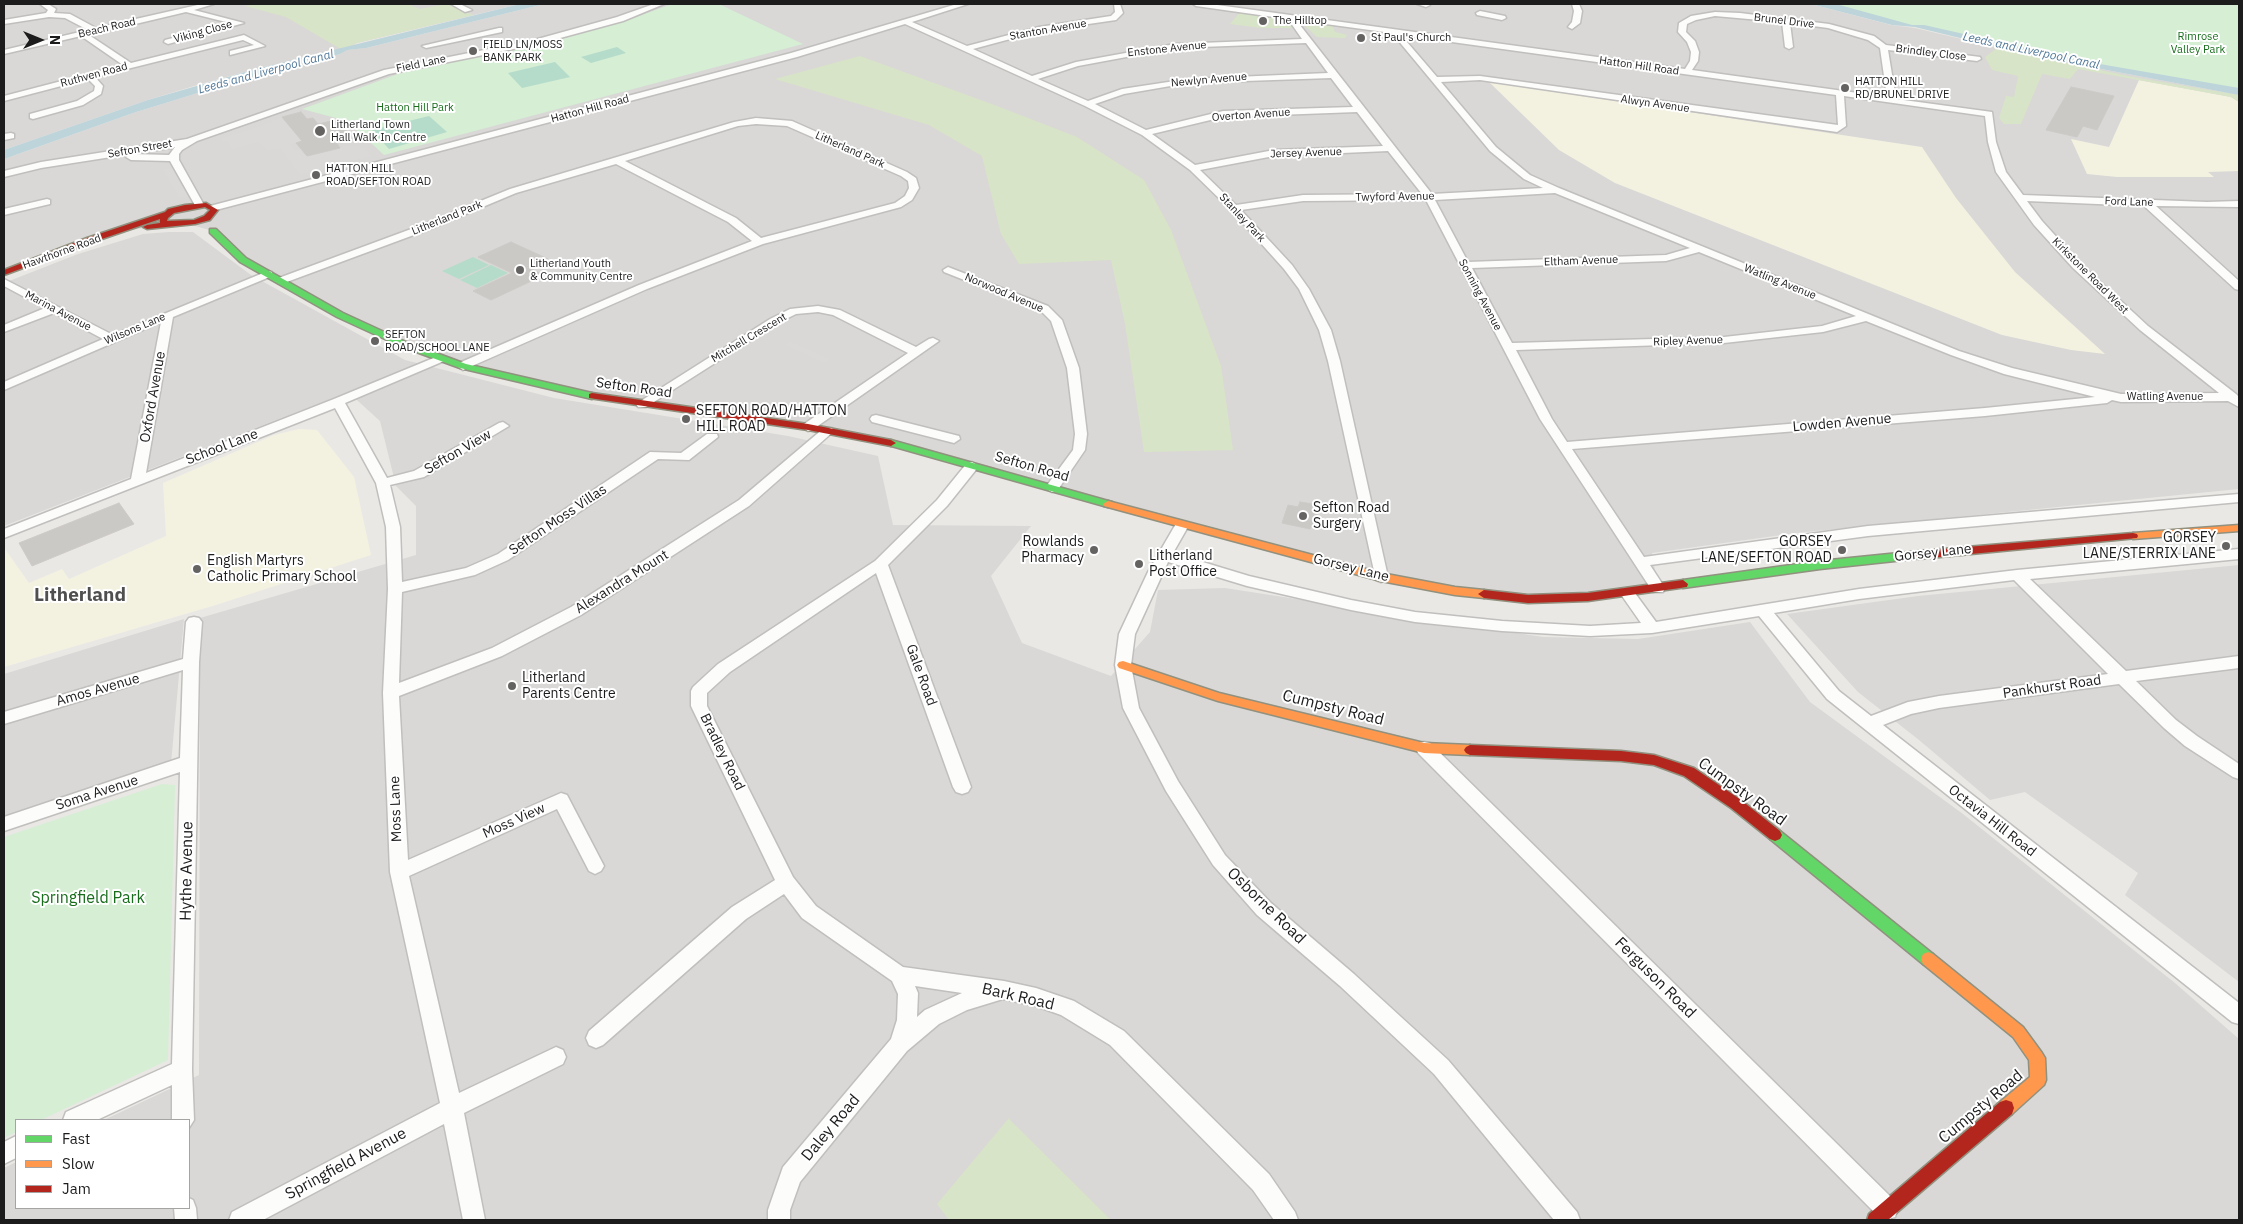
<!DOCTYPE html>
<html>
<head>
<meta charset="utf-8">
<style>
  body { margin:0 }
  #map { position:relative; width:2243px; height:1224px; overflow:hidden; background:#eae8e5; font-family:"IBM Plex Sans",sans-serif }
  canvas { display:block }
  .frame { position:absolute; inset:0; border:5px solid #1c1c1c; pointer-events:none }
  .legend { position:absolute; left:15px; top:1119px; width:175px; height:90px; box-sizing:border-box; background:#fff; border:1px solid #a4a4a4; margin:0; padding:6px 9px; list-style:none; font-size:15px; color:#1c1c1c }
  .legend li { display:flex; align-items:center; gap:10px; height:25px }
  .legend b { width:25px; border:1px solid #a4a4a4 }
  .north { position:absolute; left:15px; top:15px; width:50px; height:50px; -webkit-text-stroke:4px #fff; paint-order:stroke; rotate:90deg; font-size:14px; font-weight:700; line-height:20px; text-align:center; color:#1c1c1c }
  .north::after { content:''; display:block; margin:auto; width:18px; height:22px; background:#1c1c1c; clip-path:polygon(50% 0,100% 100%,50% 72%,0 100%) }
</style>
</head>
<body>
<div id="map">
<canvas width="2243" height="1224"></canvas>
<div class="frame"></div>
<ul class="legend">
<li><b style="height:6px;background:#63d668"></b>Fast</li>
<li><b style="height:6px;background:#ff974d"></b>Slow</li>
<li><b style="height:6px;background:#b3261e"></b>Jam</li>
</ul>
<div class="north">N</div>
</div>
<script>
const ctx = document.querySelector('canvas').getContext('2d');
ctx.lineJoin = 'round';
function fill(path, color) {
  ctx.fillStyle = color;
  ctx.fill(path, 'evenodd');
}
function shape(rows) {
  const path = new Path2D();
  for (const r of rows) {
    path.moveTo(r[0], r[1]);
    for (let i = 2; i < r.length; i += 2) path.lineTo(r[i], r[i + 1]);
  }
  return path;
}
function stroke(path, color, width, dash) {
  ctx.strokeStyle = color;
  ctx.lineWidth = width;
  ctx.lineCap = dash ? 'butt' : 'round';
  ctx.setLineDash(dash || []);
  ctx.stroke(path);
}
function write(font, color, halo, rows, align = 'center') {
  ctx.font = font + ' "IBM Plex Sans",sans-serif';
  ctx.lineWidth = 4;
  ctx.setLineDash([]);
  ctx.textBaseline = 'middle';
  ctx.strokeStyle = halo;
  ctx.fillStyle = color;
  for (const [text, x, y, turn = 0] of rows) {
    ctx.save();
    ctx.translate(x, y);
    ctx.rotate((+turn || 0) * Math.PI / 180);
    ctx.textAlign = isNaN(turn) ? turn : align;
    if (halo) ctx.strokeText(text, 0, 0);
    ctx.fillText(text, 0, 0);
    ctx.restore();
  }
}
fill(shape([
  [4,4,520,4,357,43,352,46,252,70,197,85,148,100,4,150],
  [544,4,1811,4,1891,25,1915,28,2038,57,2239,95,2239,489,1796,533,1652,553,1658,588,1588,597,1455,591,893,443,590,396,403,344,243,260,213,231,188,224,166,224,120,232,90,240,4,273,4,159,133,113,230,83,276,70,282,71,288,67,340,54,346,50,366,48],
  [169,232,193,232,251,275,405,360,554,398,788,436,878,456,893,525,1031,526,991,576,1022,643,1111,676,1150,632,1158,590,1225,588,1543,637,1638,639,1750,622,1810,702,1963,814,2175,983,2239,1039,2239,1220,4,1220,4,1168,16,1162,16,1208,189,1208,189,1120,104,1120,199,1075,200,618,416,555,416,506,396,486,380,421,348,392,4,526,4,283,78,254,143,234],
  [2239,565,2239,982,2125,895,2138,873,2025,792,1990,800,1919,740,1858,692,1787,614,1918,596],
  [184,619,171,764,4,816,4,674]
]), '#d9d8d6');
fill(shape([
  [2139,80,2231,97,2239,102,2239,171,2208,172,2214,177,2117,177,2087,174,2071,139,2109,147],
  [1489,82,1922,147,1956,198,2015,272,2105,354,2071,350,2002,335,1615,183,1559,150],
  [299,429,317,430,354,477,371,555,216,605,4,667,4,550,5,549,29,583,62,569,69,579,166,536,163,483,274,435]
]), '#f3f2e1');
fill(shape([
  [259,4,408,4,420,9,447,4,473,15,357,43,346,48,339,48,286,17,245,6],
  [1240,12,1285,18,1292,28,1261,28,1230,24],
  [1308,22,1332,25,1335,32,1347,35,1345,38,1317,37,1304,25],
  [1997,48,2133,77,2239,95,2239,102,2231,97,2078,69,2070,79,2042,74,2021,124,2004,124,1999,118,2006,96,2014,97,2018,76,1992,70,1985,57],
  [860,56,997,106,1077,137,1144,180,1171,230,1221,366,1233,450,1144,452,1125,324,1111,260,1019,264,1001,234,982,156,929,125,775,79],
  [1009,1118,1009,1119,1111,1220,949,1220,937,1204]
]), '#d8e4c7');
fill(shape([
  [672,4,719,4,803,44,384,155,347,121,302,109,406,71,554,40,628,20],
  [1824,4,2239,4,2239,91,2100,67,1902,24],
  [162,784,175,785,168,1060,41,1120,16,1120,16,1132,4,1138,4,837]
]), '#d5eed4');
fill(shape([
  [617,47,626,53,591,63,581,57],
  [555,62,570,77,522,88,508,73],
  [429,116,447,132,389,149,372,130],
  [473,257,489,265,459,279,442,271],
  [491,265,508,273,477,288,460,280]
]), '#b5dcca');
fill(shape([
  [282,117,302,141,290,144,295,151,302,150,307,156,345,146,355,146,365,148,371,156,300,175,280,148,268,150,260,142,231,149,229,141,221,141,222,138,261,126],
  [172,168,188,196,179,198,163,170],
  [791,342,830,359,824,363,785,345]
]), '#dad9d8');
fill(shape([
  [520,4,544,4,366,48,347,50,340,54,289,67,288,70,276,70,230,83,133,113,4,159,4,150,148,100,252,70],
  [1811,4,1836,4,1912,25,1924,25,2088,62,2239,88,2239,95,2038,57,1915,27,1892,25]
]), '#bcd4da');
const building = shape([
  [2071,87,2114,96,2097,130,2083,126,2077,137,2046,130,2071,87],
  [301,112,307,119,313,118,318,124,336,120,353,138,336,142,340,148,307,156,296,143,302,141,282,117,301,112],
  [511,242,548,259,529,268,544,275,491,300,473,291,512,273,478,257,511,242],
  [1300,502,1313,504,1311,510,1319,512,1310,529,1282,523,1288,505,1298,507,1300,502],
  [119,503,134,524,32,566,19,543,119,503]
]);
fill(building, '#cbc9c6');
stroke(building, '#cdcac7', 1);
const street = shape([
  [40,4,48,4,56,9,54,13,70,14,96,28,202,4,214,4,194,10,244,23,168,44,164,42,165,40,230,23,186,12,89,35,131,63,244,35,265,46,230,55,230,51,254,45,243,40,95,77,103,86,101,94,83,105,33,119,30,118,30,114,77,101,94,91,95,86,88,79,4,101,4,96,123,65,81,36,4,54,4,50,88,30,65,18,49,17,4,24,4,20,46,13,48,10,40,4],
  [451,4,460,4,472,10,465,12,451,4],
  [654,4,664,4,623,21,538,44,389,74,197,141,182,150,179,154,179,160,204,205,202,207,196,207,170,161,131,160,126,157,131,154,169,155,175,147,41,168,4,177,4,171,41,162,187,139,384,70,534,40,617,17,654,4],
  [957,4,968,4,912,22,967,46,1039,27,1111,16,1115,12,1114,4,1120,4,1123,13,1116,20,1040,31,973,49,1032,76,1076,62,1175,44,1302,39,1288,19,1196,6,1193,4,1210,4,1685,69,1690,61,1691,52,1687,42,1678,32,1679,23,1691,16,1715,12,1740,13,1829,24,1874,36,1886,45,1980,57,1981,59,1977,61,1888,50,1896,99,1992,112,1996,142,2006,172,2023,195,2207,202,2239,201,2239,207,2156,206,2239,281,2239,290,2235,289,2144,206,2027,201,2042,221,2081,264,2148,326,2236,394,2239,397,2239,407,2228,401,2121,402,2112,400,2107,403,1985,416,1572,449,1644,557,1868,526,2239,494,2239,502,1868,536,1650,565,1665,588,1663,592,1653,592,1540,419,1426,200,1303,201,1241,210,1292,265,1309,289,1331,330,1340,361,1388,577,1386,580,1381,582,1376,580,1328,361,1319,330,1299,289,1284,269,1231,210,1190,170,1142,135,1085,106,905,24,797,57,216,210,210,210,208,208,210,206,791,53,957,4],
  [1715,16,1782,22,1785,47,1789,49,1793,47,1790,23,1828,28,1868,40,1880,48,1887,97,1692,70,1698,61,1699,52,1695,41,1686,32,1687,24,1696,20,1715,16],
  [1296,20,1392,33,1490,151,1524,179,1543,188,1432,194,1296,20],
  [1401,35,1836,95,1838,125,1480,76,1437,77,1401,35],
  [1306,43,1328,73,1188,79,1122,89,1088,101,1038,79,1078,66,1175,48,1306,43],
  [1331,78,1353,107,1223,111,1146,130,1095,104,1124,94,1188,83,1331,78],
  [1480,80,1837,132,1846,126,1844,96,1985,116,1988,142,1996,172,2034,225,2073,268,2140,330,2219,393,2121,394,2012,368,1959,351,1559,188,1530,175,1496,147,1441,82,1480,80],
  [1357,112,1383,146,1274,150,1195,165,1152,134,1223,117,1357,112],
  [1388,151,1422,194,1303,195,1236,205,1200,170,1274,156,1388,151],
  [1555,193,1690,248,1666,255,1468,262,1435,200,1555,193],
  [1699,252,1856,316,1822,326,1724,337,1512,343,1472,268,1666,261,1699,252],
  [1866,321,1951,355,2004,374,2095,397,1985,408,1567,442,1552,419,1516,350,1724,343,1823,332,1866,321],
  [1417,4,1429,4,1430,5,1426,7,1417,4],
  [1572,4,1579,4,1582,11,1580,23,1572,29,1568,27,1572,22,1574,11,1572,4],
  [1480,11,1505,16,1506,18,1502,20,1477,15,1476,13,1480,11],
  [499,28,502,28,502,32,426,48,422,46,499,28],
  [756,118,792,121,907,172,916,178,919,188,912,200,901,207,763,244,647,289,463,370,457,366,459,363,639,285,752,241,728,222,616,164,516,193,430,229,284,283,280,284,275,281,276,279,422,225,510,189,734,122,756,118],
  [756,124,787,126,901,176,908,181,909,188,905,196,895,203,761,238,736,218,625,161,738,126,756,124],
  [11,133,14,134,14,138,4,140,4,134,11,133],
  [47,199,50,200,50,204,4,215,4,209,47,199],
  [948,267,1048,306,1062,320,1079,368,1087,434,1085,450,1057,491,1052,492,1045,488,1073,450,1075,434,1067,368,1051,321,1040,310,944,272,943,270,948,267],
  [268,271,272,272,272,276,173,317,146,473,334,399,436,357,444,357,446,359,444,361,345,403,387,478,414,471,499,423,503,422,509,426,424,477,390,485,400,527,402,582,466,568,498,554,650,452,681,453,707,434,717,434,718,437,689,460,658,459,508,560,475,575,402,592,399,683,492,648,571,607,739,500,824,428,832,428,834,431,749,506,581,615,502,656,399,696,408,860,561,793,567,795,604,866,601,871,595,874,589,871,557,809,409,876,459,1093,556,1047,563,1050,566,1057,563,1064,464,1113,485,1220,463,1220,444,1124,263,1220,229,1220,232,1212,440,1103,390,872,383,693,388,589,386,527,376,483,335,408,4,538,4,529,131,479,161,322,4,390,4,382,103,339,54,313,4,332,4,325,45,308,4,286,4,279,113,335,268,271],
  [818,306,840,310,916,347,929,339,933,338,939,341,812,430,808,431,802,427,804,424,908,353,833,315,818,312,796,314,778,323,646,407,638,407,636,404,770,319,790,309,818,306],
  [876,415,959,436,960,439,954,443,872,422,870,419,872,416,876,415],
  [972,462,979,466,947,506,888,565,971,787,968,792,962,794,956,792,953,787,876,573,730,672,707,693,707,706,793,877,816,906,903,967,1004,981,1036,988,1074,1001,1124,1031,1269,1174,1295,1212,1298,1220,1274,1220,1253,1190,1110,1045,1061,1015,1036,1006,1003,999,967,1010,939,1024,907,1051,800,1182,790,1210,790,1220,768,1220,768,1210,783,1167,891,1039,897,1020,898,994,892,981,802,918,784,894,746,919,603,1045,596,1048,589,1045,586,1038,589,1031,732,907,775,880,691,706,691,691,693,687,718,664,875,561,937,500,967,463,972,462],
  [915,986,962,993,925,1010,917,1017,918,993,915,986],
  [1182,521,1189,525,1173,553,1249,576,1351,600,1415,612,1502,621,1590,626,1641,623,1620,593,1622,589,1627,588,1632,589,1656,622,1859,589,2017,570,2239,549,2239,559,2030,579,2126,671,2239,656,2239,668,2136,681,2176,720,2197,736,2239,764,2239,779,2233,777,2185,746,2164,728,2119,684,1939,708,1911,714,1883,725,2239,1003,2239,1024,2232,1022,1827,699,1759,616,1652,633,1590,636,1502,631,1415,622,1351,610,1247,586,1168,562,1135,634,1131,665,1139,708,1178,781,1225,855,1271,903,1354,974,1448,1060,1577,1212,1580,1220,1554,1220,1434,1074,1340,986,1257,915,1213,865,1166,791,1123,708,1115,665,1119,634,1148,572,1177,522,1182,521],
  [2014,580,2108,674,1939,696,1908,702,1871,716,1839,691,1774,613,1859,599,2014,580],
  [194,617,199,618,202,622,199,662,192,1070,194,1120,189,1128,189,1120,172,1120,172,1085,97,1120,63,1120,66,1112,172,1064,180,772,4,831,4,817,180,758,183,670,4,724,4,712,183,659,186,622,189,618,194,617],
  [1424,742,1430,743,1895,1201,1898,1209,1895,1217,1887,1220,1879,1217,1418,753,1416,748,1418,743,1424,742],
  [16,1136,16,1158,4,1164,4,1142,16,1136],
  [189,1198,193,1200,196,1208,197,1220,175,1220,174,1208,189,1208,189,1198]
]);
const fast = shape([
  [210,229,216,229,246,258,343,313,406,342,466,364,592,393,597,396,592,399,460,368,400,346,337,317,240,262,210,233,210,229],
  [891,440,1112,502,1113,504,1108,507,1104,506,888,445,886,443,888,441,891,440],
  [1919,551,1923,552,1924,555,1923,558,1820,569,1683,588,1678,584,1683,580,1820,561,1919,551],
  [1775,829,1780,831,1933,954,1935,959,1933,964,1928,966,1923,964,1770,839,1768,835,1770,831,1775,829]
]);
const slow = shape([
  [1108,501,1381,573,1455,587,1484,590,1490,594,1484,598,1455,595,1381,581,1104,506,1103,504,1108,501],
  [2239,525,2239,531,2133,539,2128,536,2133,533,2239,525],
  [1123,661,1219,693,1424,743,1470,745,1474,747,1476,750,1474,753,1470,755,1424,753,1218,701,1119,668,1117,665,1119,662,1123,661],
  [1928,952,1933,954,2023,1027,2042,1053,2045,1058,2046,1080,2044,1085,2012,1114,2006,1116,2000,1114,1998,1108,2000,1102,2030,1077,2029,1060,2013,1037,1923,964,1921,959,1923,954,1928,952]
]);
const jam = shape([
  [206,203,218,210,210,220,195,224,147,229,143,227,147,225,160,223,160,219,93,242,4,275,4,270,87,238,165,212,168,209,185,205,206,203],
  [205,207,210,210,204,216,194,220,167,221,168,218,174,213,205,207],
  [592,393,808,424,891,440,896,443,891,446,808,430,589,398,589,394,592,393],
  [2133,533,2137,534,2138,536,2137,538,1919,559,1914,555,1919,551,2133,533],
  [1683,580,1688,584,1687,587,1588,601,1528,603,1484,598,1478,594,1484,590,1528,595,1588,593,1683,580],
  [1470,745,1621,751,1654,755,1694,768,1741,800,1780,831,1782,835,1780,839,1775,841,1770,839,1731,808,1684,776,1654,765,1621,761,1470,755,1466,753,1464,750,1466,747,1470,745],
  [2006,1100,2012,1102,2014,1108,2012,1114,1888,1220,1867,1220,1869,1214,2000,1102,2006,1100]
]);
stroke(street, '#c0bfbd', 3);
stroke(fast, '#91917f', 3);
stroke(slow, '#91917f', 3);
stroke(jam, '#91917f', 3);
fill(street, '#fcfcfb');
fill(fast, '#63d668');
fill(slow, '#ff974d');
fill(jam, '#b3261e');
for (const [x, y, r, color] of [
  [1263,21,5,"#646362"],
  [1361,38,5,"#646362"],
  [473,51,5,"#646362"],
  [1845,88,5,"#646362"],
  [320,131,6,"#646362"],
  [316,175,5,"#646362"],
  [520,270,5,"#646362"],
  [375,341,5,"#646362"],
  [686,419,5,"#646362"],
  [1303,516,5,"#646362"],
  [2226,546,5,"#646362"],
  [1094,550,5,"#646362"],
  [1842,550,5,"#646362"],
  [1139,564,5,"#646362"],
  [197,569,5,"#646362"],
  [512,686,5,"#646362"]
]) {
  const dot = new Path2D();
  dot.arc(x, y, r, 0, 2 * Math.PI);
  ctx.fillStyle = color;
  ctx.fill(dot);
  stroke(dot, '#fff', 2);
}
write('11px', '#1c1c1c', '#fff', [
  ["The Hilltop",1273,21],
  ["St Paul's Church",1371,38],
  ["FIELD LN/MOSS",483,45],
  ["BANK PARK",483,58],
  ["HATTON HILL",1855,82],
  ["RD/BRUNEL DRIVE",1855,95],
  ["Litherland Town",331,125],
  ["Hall Walk In Centre",331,138],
  ["HATTON HILL",326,169],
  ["ROAD/SEFTON ROAD",326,182],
  ["Litherland Youth",530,264],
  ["& Community Centre",530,277],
  ["SEFTON",385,335],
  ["ROAD/SCHOOL LANE",385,348]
], 'left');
write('11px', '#1c1c1c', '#fff', [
  ["Brunel Drive",1784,21,7],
  ["Beach Road",107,28,-13],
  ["Stanton Avenue",1048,30,-10],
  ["Viking Close",203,32,-15],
  ["Enstone Avenue",1167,49,-6],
  ["Brindley Close",1931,53,7],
  ["Field Lane",421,64,-12],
  ["Hatton Hill Road",1639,66,8],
  ["Ruthven Road",94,75,-15],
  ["Newlyn Avenue",1209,80,-5],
  ["Alwyn Avenue",1655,104,8],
  ["Hatton Hill Road",590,109,-15],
  ["Overton Avenue",1251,115,-4],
  ["Sefton Street",140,149,-10],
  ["Litherland Park",850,150,24],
  ["Jersey Avenue",1306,153,-2],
  ["Twyford Avenue",1395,197,-1],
  ["Ford Lane",2129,202,2],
  ["Litherland Park",447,218,-22],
  ["Stanley Park",1242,218,47],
  ["Hawthorne Road",62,252,-20],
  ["Eltham Avenue",1581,261,-2],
  ["Kirkstone Road West",2090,276,45],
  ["Watling Avenue",1780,282,22],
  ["Norwood Avenue",1004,293,23],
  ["Sonning Avenue",1480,295,62],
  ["Marina Avenue",58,311,28],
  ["Wilsons Lane",135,329,-23],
  ["Mitchell Crescent",749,338,-31],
  ["Ripley Avenue",1688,341,-2],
  ["Watling Avenue",2165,397]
]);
write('11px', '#186d1c', '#fff', [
  ["Rimrose",2198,37],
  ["Valley Park",2198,50],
  ["Hatton Hill Park",415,108]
]);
write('italic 12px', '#517899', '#fff', [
  ["Leeds and Liverpool Canal",2031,51,12],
  ["Leeds and Liverpool Canal",266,72,-15]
]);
write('14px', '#1c1c1c', '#fff', [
  ["Sefton Road",634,388,8],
  ["Oxford Avenue",153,397,-80],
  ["Lowden Avenue",1842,423,-5],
  ["School Lane",222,447,-21],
  ["Sefton View",458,452,-30],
  ["Sefton Road",1032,467,16],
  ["Sefton Moss Villas",558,520,-34],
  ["Gorsey Lane",1933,553,-6],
  ["Gorsey Lane",1351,568,14],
  ["Alexandra Mount",622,582,-32],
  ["Gale Road",921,675,70],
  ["Pankhurst Road",2052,687,-8],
  ["Amos Avenue",98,690,-16],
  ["Bradley Road",722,752,64],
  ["Soma Avenue",97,793,-18],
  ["Moss Lane",396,809,-92],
  ["Moss View",514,821,-24],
  ["Octavia Hill Road",1992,821,38]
]);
write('14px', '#1c1c1c', '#fff', [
  ["SEFTON ROAD/HATTON",696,411],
  ["HILL ROAD",696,427],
  ["Sefton Road",1313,508],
  ["Surgery",1313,524],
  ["GORSEY",2216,538,"right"],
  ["LANE/STERRIX LANE",2216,554,"right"],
  ["Rowlands",1084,542,"right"],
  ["Pharmacy",1084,558,"right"],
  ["GORSEY",1832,542,"right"],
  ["LANE/SEFTON ROAD",1832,558,"right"],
  ["Litherland",1149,556],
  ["Post Office",1149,572],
  ["English Martyrs",207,561],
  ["Catholic Primary School",207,577],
  ["Litherland",522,678],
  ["Parents Centre",522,694]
], 'left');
write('16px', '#1c1c1c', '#fff', [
  ["Cumpsty Road",1333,708,14],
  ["Cumpsty Road",1742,792,36],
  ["Hythe Avenue",187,871,-89],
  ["Osborne Road",1266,906,44],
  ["Ferguson Road",1655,978,45],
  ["Bark Road",1018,997,13],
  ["Cumpsty Road",1981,1107,-40],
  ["Daley Road",831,1128,-50],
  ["Springfield Avenue",346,1164,-28]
]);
write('16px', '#186d1c', '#fff', [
  ["Springfield Park",88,898]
]);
write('bold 19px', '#4f4f4f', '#fff', [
  ["Litherland",80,596]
]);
</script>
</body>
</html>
